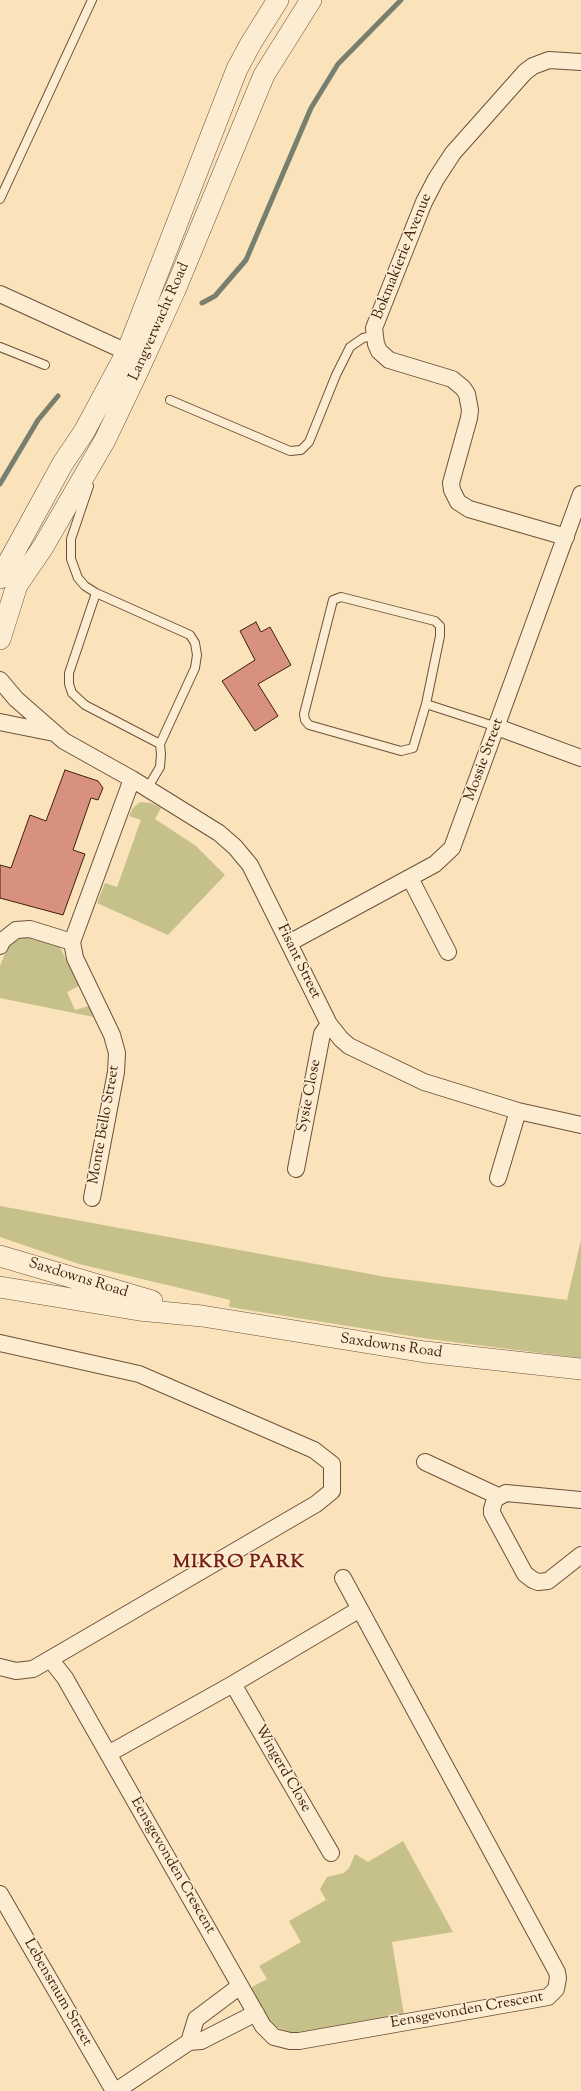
<!DOCTYPE html>
<html>
<head>
<meta charset="utf-8">
<style>
  body { margin:0 }
  canvas { display:block; background:#fae2ba }
</style>
</head>
<body>
<canvas width="581" height="2091"></canvas>
<script>
const ctx = document.querySelector('canvas').getContext('2d');
ctx.lineJoin = 'round';
function fill(path, color) {
  ctx.fillStyle = color;
  ctx.fill(path, 'evenodd');
}
function shape(rows) {
  const path = new Path2D();
  for (const r of rows) {
    path.moveTo(r[0], r[1]);
    for (let i = 2; i < r.length; i += 2) path.lineTo(r[i], r[i + 1]);
  }
  return path;
}
function stroke(path, color, width, dash) {
  ctx.strokeStyle = color;
  ctx.lineWidth = width;
  ctx.lineCap = dash ? 'butt' : 'round';
  ctx.setLineDash(dash || []);
  ctx.stroke(path);
}
function write(font, color, halo, rows, align = 'center') {
  ctx.font = font + ' "Sorts Mill Goudy",serif';
  ctx.lineWidth = 3;
  ctx.setLineDash([]);
  ctx.textBaseline = 'middle';
  ctx.strokeStyle = halo;
  ctx.fillStyle = color;
  for (const [text, x, y, turn = 0] of rows) {
    ctx.save();
    ctx.translate(x, y);
    ctx.rotate((+turn || 0) * Math.PI / 180);
    ctx.textAlign = isNaN(turn) ? turn : align;
    if (halo) ctx.strokeText(text, 0, 0);
    ctx.fillText(text, 0, 0);
    ctx.restore();
  }
}
fill(shape([
  [140,802,151,803,161,808,155,819,196,846,225,875,168,935,97,903,105,883,117,887,141,820,129,816,133,808],
  [23,936,32,936,59,945,79,986,67,992,75,1010,89,1006,94,1017,0,998,0,966,8,946,15,939],
  [0,1206,386,1277,567,1300,581,1240,581,1358,429,1339,229,1307,230,1300,79,1264,0,1237],
  [403,1841,453,1932,392,1942,404,2015,299,2032,292,2033,276,2027,270,2021,250,1988,267,1979,259,1966,301,1942,289,1921,326,1900,320,1889,327,1877,344,1873,349,1868,355,1854,368,1862]
]), '#c6c18a');
stroke(shape([
  [202,303,215,296,246,260,311,108,338,64,401,0],
  [0,484,38,420,58,396]
]), '#787f6e', 5);
const building = shape([
  [256,622,261,632,270,627,291,665,258,684,278,716,255,731,222,681,255,660,240,631,256,622],
  [65,770,98,781,103,788,98,800,91,798,73,850,85,854,63,915,0,898,0,865,11,868,30,815,46,821,65,770]
]);
fill(building, '#d8907f');
stroke(building, '#3f210c', 1);
const service = shape([
  [0,199,92,0],
  [0,347,45,365],
  [170,400,290,451,301,450,309,442,336,375,350,347,363,338,373,336],
  [89,486,71,539,71,559,78,578,85,586,96,593,190,635,195,643,197,655,195,668,160,744,161,754,160,767,147,789],
  [96,593,69,673,69,684,72,693,85,705,160,744],
  [426,704,440,636,440,626,435,621,341,597,333,600,304,714,305,720,309,725,401,751,413,748,426,704,497,727]
]);
const minor = shape([
  [0,294,127,352],
  [566,537,469,509,458,502,452,490,451,483,469,418,470,410,467,394,463,388,452,379,389,360,379,351,376,344,374,328,424,202,436,179,453,153,525,72,533,66,549,60,581,62],
  [0,680,16,699,64,741,132,779,219,833,235,847,250,865,329,1024,341,1039,349,1046,424,1082,518,1111,581,1125],
  [0,722,54,733],
  [497,727,581,758],
  [410,878,448,952],
  [289,943,435,864,452,848,581,494],
  [0,946,2,941,16,930,30,929,72,942],
  [296,1169,322,1034,329,1024],
  [498,1178,518,1111],
  [92,1198,116,1072,117,1053,112,1035,75,958,72,942,132,779],
  [0,1343,139,1374,314,1450,332,1464,332,1491,316,1504,33,1669,16,1671,0,1667],
  [425,1462,498,1496],
  [581,1500,506,1493,495,1499,492,1509,492,1513,525,1574,533,1580,538,1582,548,1581,581,1555],
  [50,1659,65,1678,263,2026,274,2037,290,2041,299,2041,548,1997,556,1989,558,1978,557,1972,343,1578],
  [233,1684,331,1853],
  [108,1754,233,1684,360,1609],
  [0,1894,114,2091],
  [189,2042,196,2019,240,1986],
  [116,2091,189,2042,201,2041,256,2013]
]);
const tertiary = shape([
  [0,578,63,463,84,432,127,352,237,69,251,43,278,0],
  [0,639,17,585,43,547,105,440,136,375,175,290,264,75,311,0],
  [0,1256,152,1301],
  [0,1287,139,1310,202,1316,425,1352,581,1369]
]);
stroke(service, '#6e5138', 10);
stroke(minor, '#6e5138', 18);
stroke(tertiary, '#6e5138', 22);
stroke(service, '#fcecd2', 8);
stroke(minor, '#fcecd2', 16);
stroke(tertiary, '#fcecd2', 21);
write('15px', '#3f210c', '#fcecd2', [
  ["Bokmakierie Avenue",403,257,-68],
  ["Langverwacht Road",160,322,-66],
  ["Mossie Street",485,760,-70],
  ["Fisant Street",298,962,64],
  ["Sysie Close",310,1096,-79],
  ["Monte Bello Street",105,1125,-80],
  ["Saxdowns Road",78,1279,17],
  ["Saxdowns Road",391,1347,8],
  ["Wingerd Close",282,1769,60],
  ["Eensgevonden Crescent",172,1866,60],
  ["Lebensraum Street",57,1993,60],
  ["Eensgevonden Crescent",467,2011,-10]
]);
ctx.letterSpacing = '1px';
write('bold 19px', '#7a1f14', '#fcecd2', [
  ["MIKRO PARK",239,1564]
]);
ctx.letterSpacing = '0px';
</script>
</body>
</html>
